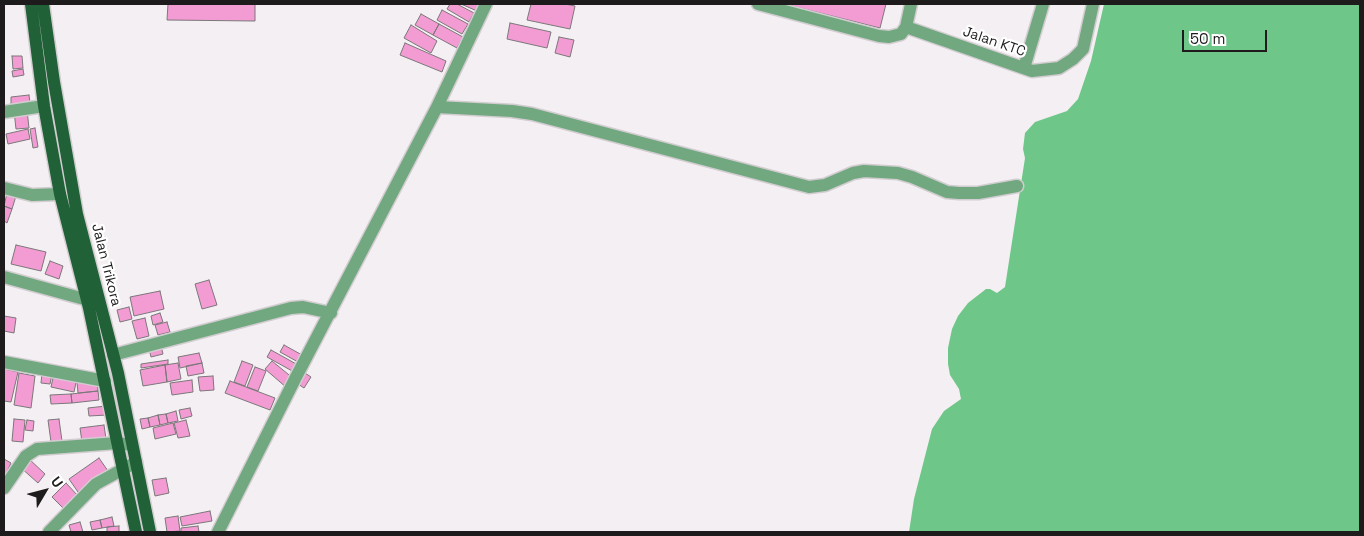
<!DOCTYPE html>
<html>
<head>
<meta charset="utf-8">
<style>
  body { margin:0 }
  #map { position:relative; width:1364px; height:536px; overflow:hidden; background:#f4eff2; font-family:"Space Grotesk",sans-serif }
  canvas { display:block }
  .frame { position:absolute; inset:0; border:5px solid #1d1b1c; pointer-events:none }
  .north { position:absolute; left:20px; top:466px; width:50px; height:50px; -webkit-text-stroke:4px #fff; paint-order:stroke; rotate:53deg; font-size:14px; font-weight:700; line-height:20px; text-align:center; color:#1d1b1c }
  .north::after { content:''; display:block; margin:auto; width:18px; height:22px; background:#1d1b1c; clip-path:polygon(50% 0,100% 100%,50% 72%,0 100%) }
  .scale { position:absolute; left:1182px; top:30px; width:85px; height:22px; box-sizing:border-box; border:2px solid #1d1b1c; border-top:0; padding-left:6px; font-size:15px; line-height:18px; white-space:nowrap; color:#1d1b1c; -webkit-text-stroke:4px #fff; paint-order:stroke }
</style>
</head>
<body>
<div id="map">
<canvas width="1364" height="536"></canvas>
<div class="frame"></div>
<div class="north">U</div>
<div class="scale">50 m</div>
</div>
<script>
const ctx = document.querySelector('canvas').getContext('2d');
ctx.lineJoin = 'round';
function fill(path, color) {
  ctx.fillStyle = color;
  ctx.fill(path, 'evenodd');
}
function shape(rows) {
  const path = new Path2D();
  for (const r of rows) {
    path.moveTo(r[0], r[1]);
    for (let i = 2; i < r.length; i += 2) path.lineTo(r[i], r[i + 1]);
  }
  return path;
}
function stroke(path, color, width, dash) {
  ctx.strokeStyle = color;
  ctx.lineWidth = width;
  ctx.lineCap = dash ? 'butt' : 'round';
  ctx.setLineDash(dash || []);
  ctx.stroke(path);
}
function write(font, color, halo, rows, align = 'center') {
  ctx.font = font + ' "Space Grotesk",sans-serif';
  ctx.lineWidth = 4.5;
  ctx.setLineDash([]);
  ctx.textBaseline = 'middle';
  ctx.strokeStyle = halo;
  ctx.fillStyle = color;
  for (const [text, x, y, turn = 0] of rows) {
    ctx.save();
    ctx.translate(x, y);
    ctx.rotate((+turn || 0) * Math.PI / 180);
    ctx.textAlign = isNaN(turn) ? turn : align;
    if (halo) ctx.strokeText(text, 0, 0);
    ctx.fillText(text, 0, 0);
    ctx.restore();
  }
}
fill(shape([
  [1104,4,1360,4,1360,532,909,532,914,499,932,429,944,411,961,399,959,389,950,375,948,364,948,348,952,329,958,316,968,303,986,289,990,289,997,293,1005,287,1025,158,1023,149,1025,133,1035,122,1067,111,1078,99,1091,61]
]), '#6ec789');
const building = shape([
  [168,4,255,4,255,21,167,20,168,4],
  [450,4,457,4,474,13,469,22,447,9,450,4],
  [461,4,481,4,477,11,461,4],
  [531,4,565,4,575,6,570,29,527,20,531,4],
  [784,4,886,4,880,28,784,4],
  [442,10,468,24,462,34,437,20,442,10],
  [421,14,439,24,433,35,415,25,421,14],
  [510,23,551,32,547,48,507,39,510,23],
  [439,24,463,37,457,48,433,35,439,24],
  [411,25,437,41,431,53,404,38,411,25],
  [559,37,574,40,570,57,555,53,559,37],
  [405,43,446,61,442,72,400,55,405,43],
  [12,56,22,56,23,68,13,69,12,56],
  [23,69,24,75,13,77,12,71,23,69],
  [29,95,30,103,11,105,11,97,29,95],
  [27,110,29,128,16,129,14,111,27,110],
  [35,128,38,147,33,148,30,129,35,128],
  [28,129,30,139,8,144,6,134,28,129],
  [7,193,16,196,12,209,4,206,7,193],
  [4,206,12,209,7,223,4,221,4,206],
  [16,245,46,252,41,271,11,264,16,245],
  [50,261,63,266,59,279,45,274,50,261],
  [209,280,217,305,202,309,195,284,209,280],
  [160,291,164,309,134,316,130,297,160,291],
  [129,307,132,319,120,322,117,310,129,307],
  [160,313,163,322,153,325,151,316,160,313],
  [4,316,16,318,14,333,4,331,4,316],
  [145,318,149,336,137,339,132,321,145,318],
  [167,322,170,332,158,335,155,325,167,322],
  [284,345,302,355,298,362,280,352,284,345],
  [161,346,163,354,151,357,149,349,161,346],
  [271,350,298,365,294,372,267,357,271,350],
  [199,353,202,363,180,368,178,357,199,353],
  [168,360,168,364,141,368,141,364,168,360],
  [242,361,253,365,245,386,234,382,242,361],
  [272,361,294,379,287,388,265,369,272,361],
  [178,363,181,379,167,382,165,365,178,363],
  [202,363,204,373,188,376,186,366,202,363],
  [165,365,167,382,143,386,140,370,165,365],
  [255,367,266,371,258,391,247,387,255,367],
  [4,369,18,372,11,402,4,401,4,369],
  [19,373,35,376,31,408,14,405,19,373],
  [42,373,52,374,50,384,41,383,42,373],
  [54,373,77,378,74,392,51,387,54,373],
  [305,373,311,377,304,388,298,384,305,373],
  [213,376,214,390,200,391,198,377,213,376],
  [97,380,98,391,78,393,77,382,97,380],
  [192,380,193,392,172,395,170,383,192,380],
  [230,381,275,398,270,410,225,393,230,381],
  [98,391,99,400,72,403,71,394,98,391],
  [71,394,72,403,51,404,50,395,71,394],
  [106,406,107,415,89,416,88,408,106,406],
  [190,408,192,416,181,419,179,410,190,408],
  [176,411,178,421,168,423,166,414,176,411],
  [166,414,168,423,160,425,158,415,166,414],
  [158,415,160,425,150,427,148,418,158,415],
  [148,418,150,427,142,429,140,419,148,418],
  [14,419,25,420,23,442,12,441,14,419],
  [59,419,62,441,51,442,48,420,59,419],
  [27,420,34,421,33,431,25,430,27,420],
  [186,420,190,436,178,438,174,423,186,420],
  [173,423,176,434,155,439,153,428,173,423],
  [104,425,106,439,82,442,80,428,104,425],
  [28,458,45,474,38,483,20,467,28,458],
  [99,458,108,471,78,492,69,479,99,458],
  [4,459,11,463,5,476,4,476,4,459],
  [166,478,169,493,155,496,152,480,166,478],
  [66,483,79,497,65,510,52,497,66,483],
  [210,511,212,521,182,526,180,517,210,511],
  [178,516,180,531,167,532,165,518,178,516],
  [112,517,114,526,102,528,100,520,112,517],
  [100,520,102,528,92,530,90,522,100,520],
  [80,522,83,532,71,532,69,525,80,522],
  [119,526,119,532,107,532,107,527,119,526],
  [198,526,199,532,181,532,181,528,198,526]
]);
fill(building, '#f39cd4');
stroke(building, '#7b7779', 1);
const minor = shape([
  [758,4,879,36,889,37,901,34,906,27,911,4],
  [906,27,1032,71,1059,68,1073,59,1083,49,1093,4],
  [1024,68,1043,4],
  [437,107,512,111,532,114,809,187,825,185,853,173,864,171,898,173,912,177,947,192,959,193,978,193,1017,186],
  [4,112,44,106],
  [4,188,32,195,60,194],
  [4,277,95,302],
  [113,355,291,308,303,307,331,313],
  [4,362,105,381],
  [4,488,26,456,37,449,117,443,132,445],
  [49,532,96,484,136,462],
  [218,532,295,379,437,107,486,4]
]);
const major = shape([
  [31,4,44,106,60,194,89,308,136,532],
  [43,4,54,82,77,214,118,373,150,532]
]);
stroke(minor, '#d2cdd0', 15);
stroke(major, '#d2cdd0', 15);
stroke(minor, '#71a880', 12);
stroke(major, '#216138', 12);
write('14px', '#1d1b1c', '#fff', [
  ["Jalan KTC",994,42,19],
  ["Jalan Trikora",106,265,76]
]);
</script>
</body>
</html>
